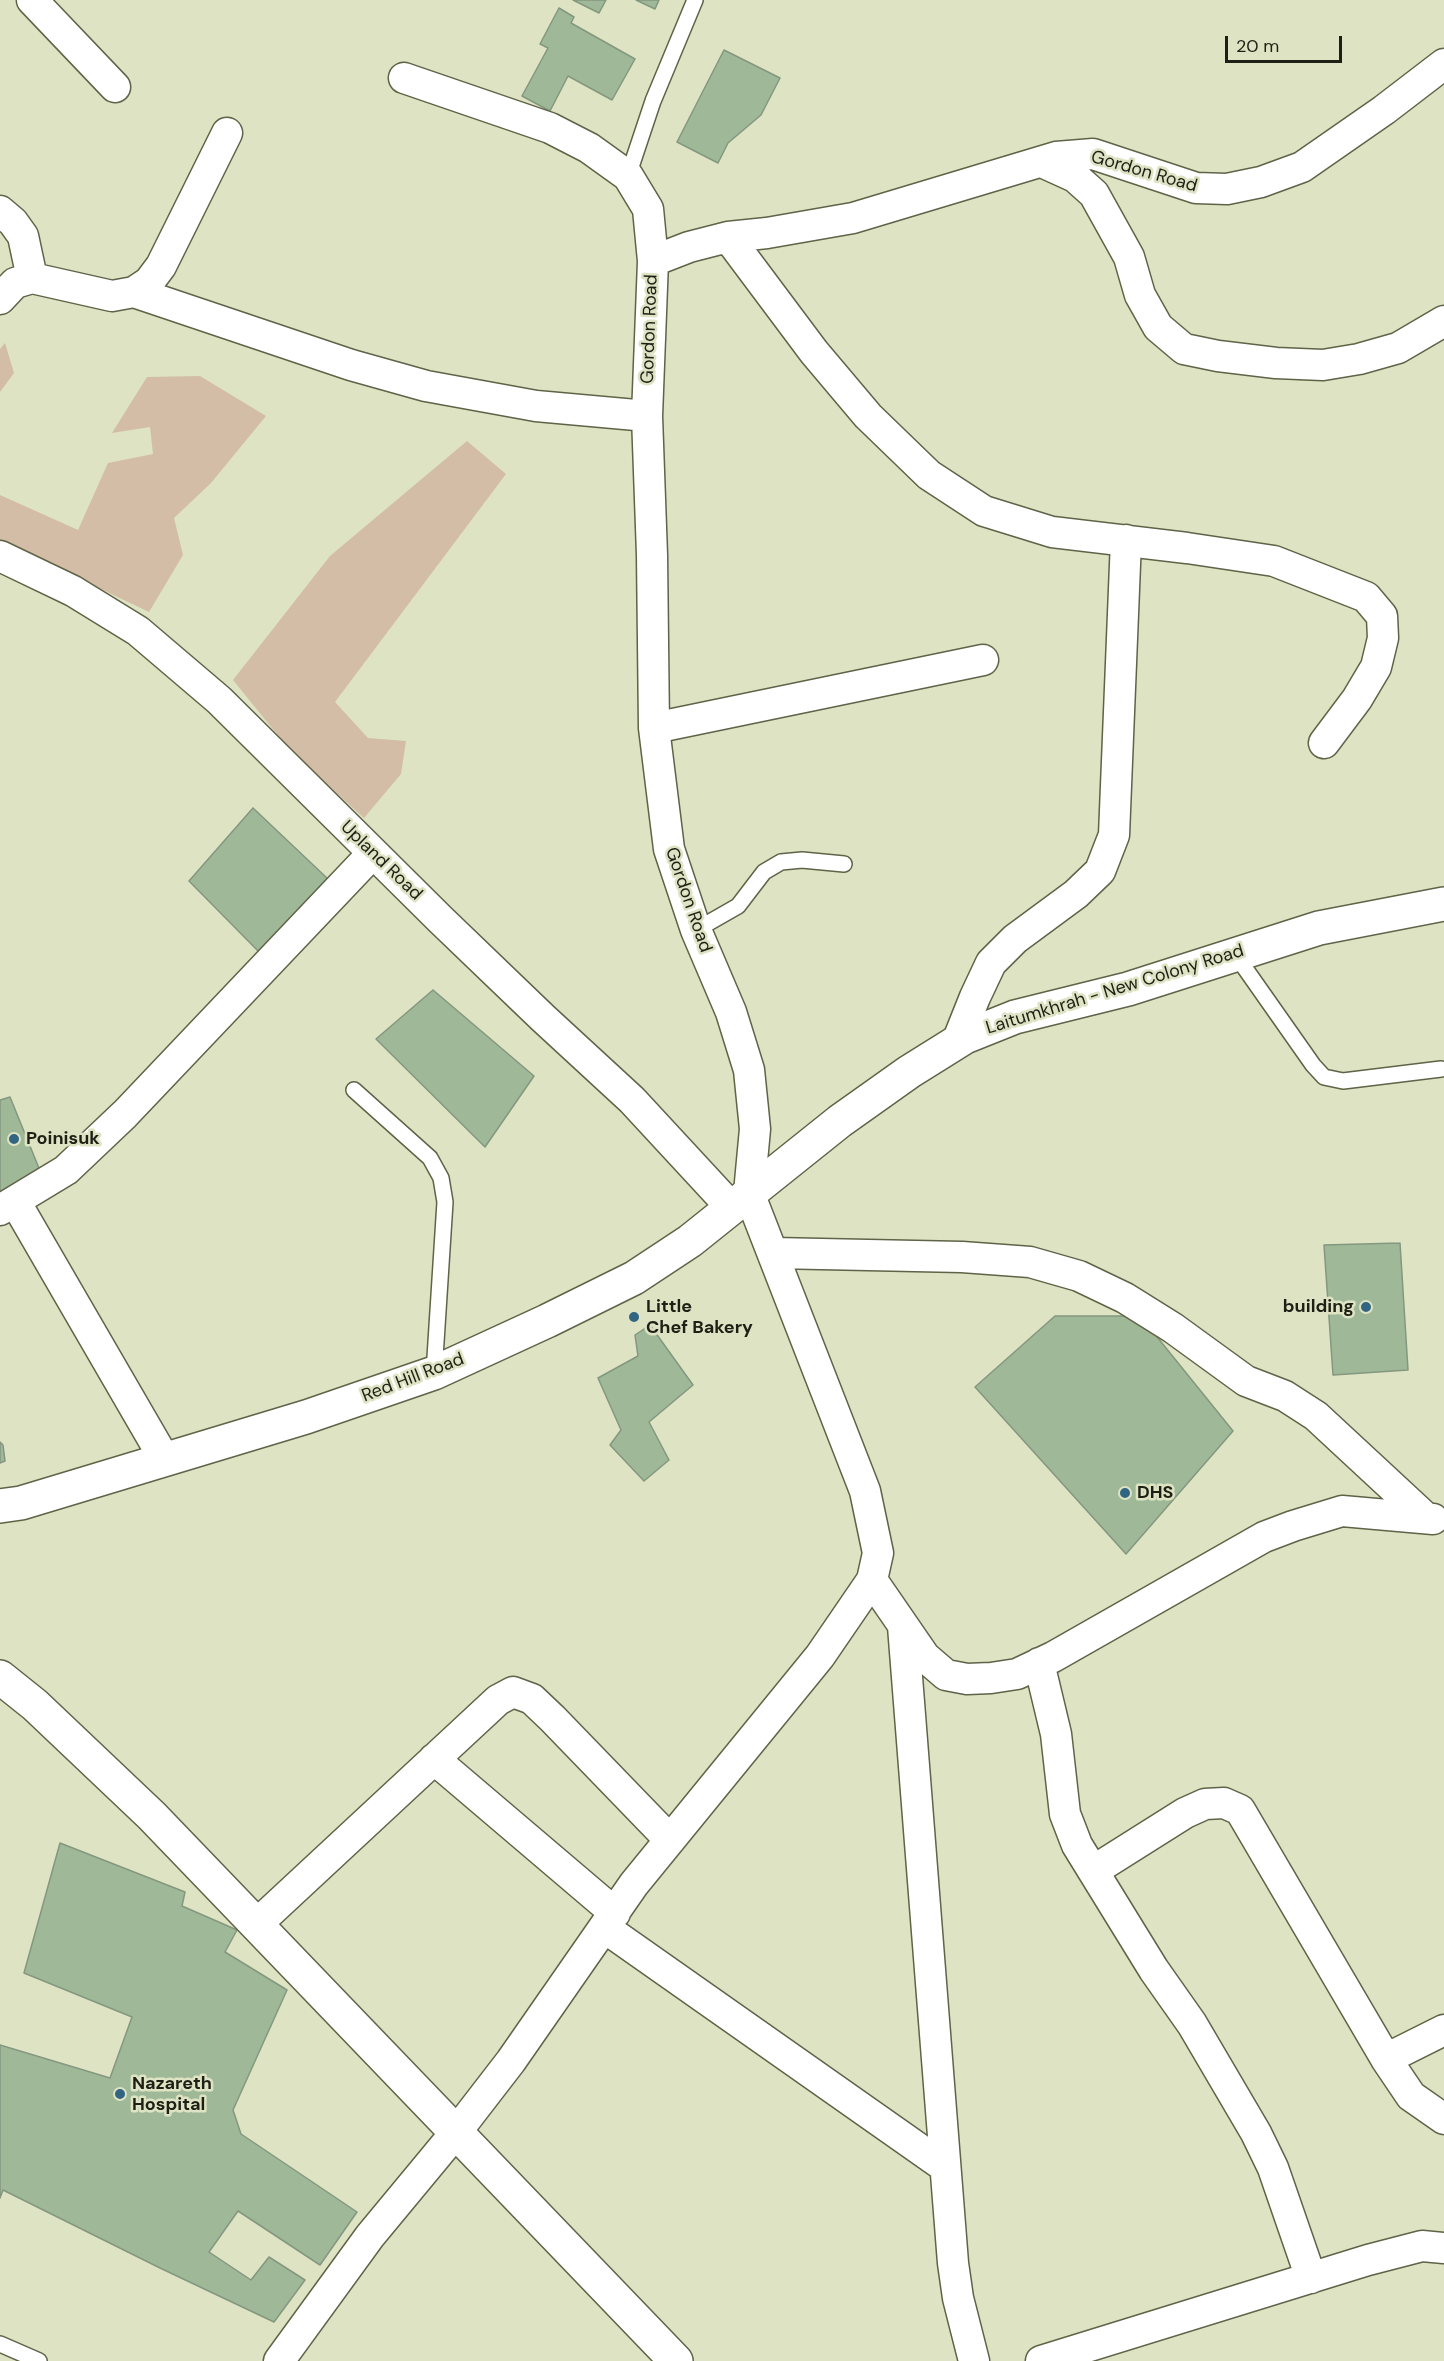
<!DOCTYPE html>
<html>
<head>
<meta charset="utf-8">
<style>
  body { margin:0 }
  #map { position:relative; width:1444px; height:2361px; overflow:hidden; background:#dde3c3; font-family:"DM Sans",sans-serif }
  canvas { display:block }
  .scale { position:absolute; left:1225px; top:36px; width:117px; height:27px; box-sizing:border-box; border:3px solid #1e2015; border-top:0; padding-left:8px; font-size:18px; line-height:21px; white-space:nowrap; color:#1e2015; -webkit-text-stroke:4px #dde3c3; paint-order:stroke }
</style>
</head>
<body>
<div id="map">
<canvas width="1444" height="2361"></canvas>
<div class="scale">20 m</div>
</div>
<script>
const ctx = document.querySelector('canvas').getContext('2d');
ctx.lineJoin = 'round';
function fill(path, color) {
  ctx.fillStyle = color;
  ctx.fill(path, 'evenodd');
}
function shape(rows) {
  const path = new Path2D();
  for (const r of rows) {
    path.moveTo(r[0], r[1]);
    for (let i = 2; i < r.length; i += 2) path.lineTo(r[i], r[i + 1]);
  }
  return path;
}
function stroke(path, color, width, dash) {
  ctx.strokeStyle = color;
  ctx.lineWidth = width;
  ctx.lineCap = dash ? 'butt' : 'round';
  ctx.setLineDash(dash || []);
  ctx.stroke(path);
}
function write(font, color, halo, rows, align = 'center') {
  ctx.font = font + ' "DM Sans",sans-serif';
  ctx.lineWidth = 5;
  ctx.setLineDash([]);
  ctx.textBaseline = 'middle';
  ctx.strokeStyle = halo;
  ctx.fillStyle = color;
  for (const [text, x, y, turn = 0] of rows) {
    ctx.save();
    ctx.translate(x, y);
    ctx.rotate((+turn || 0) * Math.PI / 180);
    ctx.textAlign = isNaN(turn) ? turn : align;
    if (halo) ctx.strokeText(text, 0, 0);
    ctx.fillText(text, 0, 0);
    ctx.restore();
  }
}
fill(shape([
  [5,343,14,373,0,392,0,349],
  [200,376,266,416,211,483,174,518,183,555,149,612,0,541,0,495,78,530,108,463,153,454,150,427,112,433,147,377],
  [467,441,506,474,335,702,368,738,406,741,401,774,364,818,293,754,233,680,330,556]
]), '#d4bda6');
const building = shape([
  [573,0,606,0,599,13,573,0],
  [636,0,659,0,655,9,636,0],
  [559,8,574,17,571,23,635,59,612,100,568,76,550,111,522,96,548,48,540,44,559,8],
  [724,50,780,78,761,115,728,143,718,163,677,142,724,50],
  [253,808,328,879,261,954,189,881,253,808],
  [433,990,534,1076,485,1147,376,1039,433,990],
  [10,1097,43,1178,0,1203,0,1100,10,1097],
  [1400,1243,1408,1370,1333,1375,1324,1245,1400,1243],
  [1055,1316,1134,1316,1149,1327,1233,1431,1126,1554,975,1387,1055,1316],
  [650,1325,693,1385,649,1422,669,1460,644,1481,610,1445,621,1430,598,1378,638,1356,635,1335,650,1325],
  [0,1442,3,1445,5,1461,0,1463,0,1442],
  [60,1843,185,1892,182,1906,237,1930,225,1952,287,1990,233,2110,241,2134,357,2212,320,2265,238,2211,209,2252,251,2280,269,2257,305,2280,274,2322,160,2268,3,2190,0,2198,0,2045,110,2078,132,2017,24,1973,60,1843]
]);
fill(building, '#9fb998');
stroke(building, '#84977f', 1.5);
const lane = shape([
  [628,176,653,101,695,0],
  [696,930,738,906,764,872,781,862,802,860,844,864],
  [1235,954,1313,1065,1324,1077,1343,1081,1441,1069],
  [354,1090,430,1158,441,1178,445,1202,434,1373],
  [0,2344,39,2361]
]);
const street = shape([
  [32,0,115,87],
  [404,78,550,128,589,148,628,176,648,209,653,261],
  [1042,162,1075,177,1094,194,1129,257,1140,295,1158,327,1184,349,1218,356,1276,363,1323,365,1359,359,1398,348,1444,321],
  [0,211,13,222,23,236,32,278],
  [728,237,814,352,868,416,929,475,984,511,1052,532,1187,548,1274,561,1366,597,1382,616,1383,638,1376,667,1357,699,1324,743],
  [134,292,351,365,426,386,536,406,647,416],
  [0,299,15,283,32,278,112,296,134,292,149,282,161,266,227,133],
  [0,556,73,591,138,631,219,700,441,920,543,1018,632,1100,731,1207],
  [654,728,983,660],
  [957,1042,975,997,991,963,1015,939,1076,894,1100,871,1114,835,1126,540],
  [16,1203,165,1460],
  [0,1210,66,1170,125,1114,373,853],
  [774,1253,962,1257,1030,1262,1079,1276,1125,1298,1173,1328,1246,1381,1285,1396,1316,1416,1426,1518],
  [872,1580,925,1657,946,1675,967,1679,991,1678,1017,1674,1053,1657,1264,1537,1293,1526,1342,1511,1433,1519],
  [903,1626,953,2263,958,2298,974,2361],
  [1039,1663,1056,1734,1065,1814,1077,1845,1154,1970,1192,2024,1256,2133,1273,2168,1311,2278],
  [434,1759,615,1913],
  [1093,1871,1185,1813,1205,1804,1224,1803,1240,1810,1386,2059,1411,2096,1444,2119],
  [257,1924,498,1700,513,1692,532,1699,552,1718,670,1840],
  [605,1928,945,2167],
  [1386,2059,1444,2030],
  [279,2361,370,2236,457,2131,511,2061,634,1884,820,1656,872,1580,878,1553,865,1491,749,1193,755,1129,749,1070,731,1012,696,930,669,849,654,728,652,555,647,416,653,261,689,247,728,237,767,233,853,218,1056,157,1093,154,1196,188,1227,189,1261,182,1302,167,1384,110,1444,64],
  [1041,2361,1368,2260,1422,2246,1444,2248]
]);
const secondary = shape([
  [0,1506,21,1503,306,1417,434,1373,547,1321,634,1278,690,1241,840,1121,909,1072,965,1037,1015,1017,1128,989,1319,928,1444,904],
  [0,1677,35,1705,152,1816,676,2361]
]);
stroke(lane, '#5f6347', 18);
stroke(street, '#5f6347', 33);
stroke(secondary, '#5f6347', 36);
stroke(lane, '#fff', 15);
stroke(street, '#fff', 30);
stroke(secondary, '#fff', 33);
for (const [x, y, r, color] of [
  [14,1139,6,"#316582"],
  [1366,1307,6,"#316582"],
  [634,1317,6,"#316582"],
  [1125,1493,6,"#316582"],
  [120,2094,6,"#316582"]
]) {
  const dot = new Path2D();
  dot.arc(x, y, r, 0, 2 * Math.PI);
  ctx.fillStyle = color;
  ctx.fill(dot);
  stroke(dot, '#dde3c3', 2);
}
write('18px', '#1e2015', '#dde3c3', [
  ["Gordon Road",1144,172,16],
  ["Gordon Road",650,329,-88],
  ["Upland Road",381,861,44],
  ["Gordon Road",688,900,71],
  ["Laitumkhrah - New Colony Road",1115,990,-17],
  ["Red Hill Road",413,1378,-21]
]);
write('bold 18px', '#1e2015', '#dde3c3', [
  ["Poinisuk",26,1139],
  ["Little",646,1307],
  ["Chef Bakery",646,1328],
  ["building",1354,1307,"right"],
  ["DHS",1137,1493],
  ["Nazareth",132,2084],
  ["Hospital",132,2105]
], 'left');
</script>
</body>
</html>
